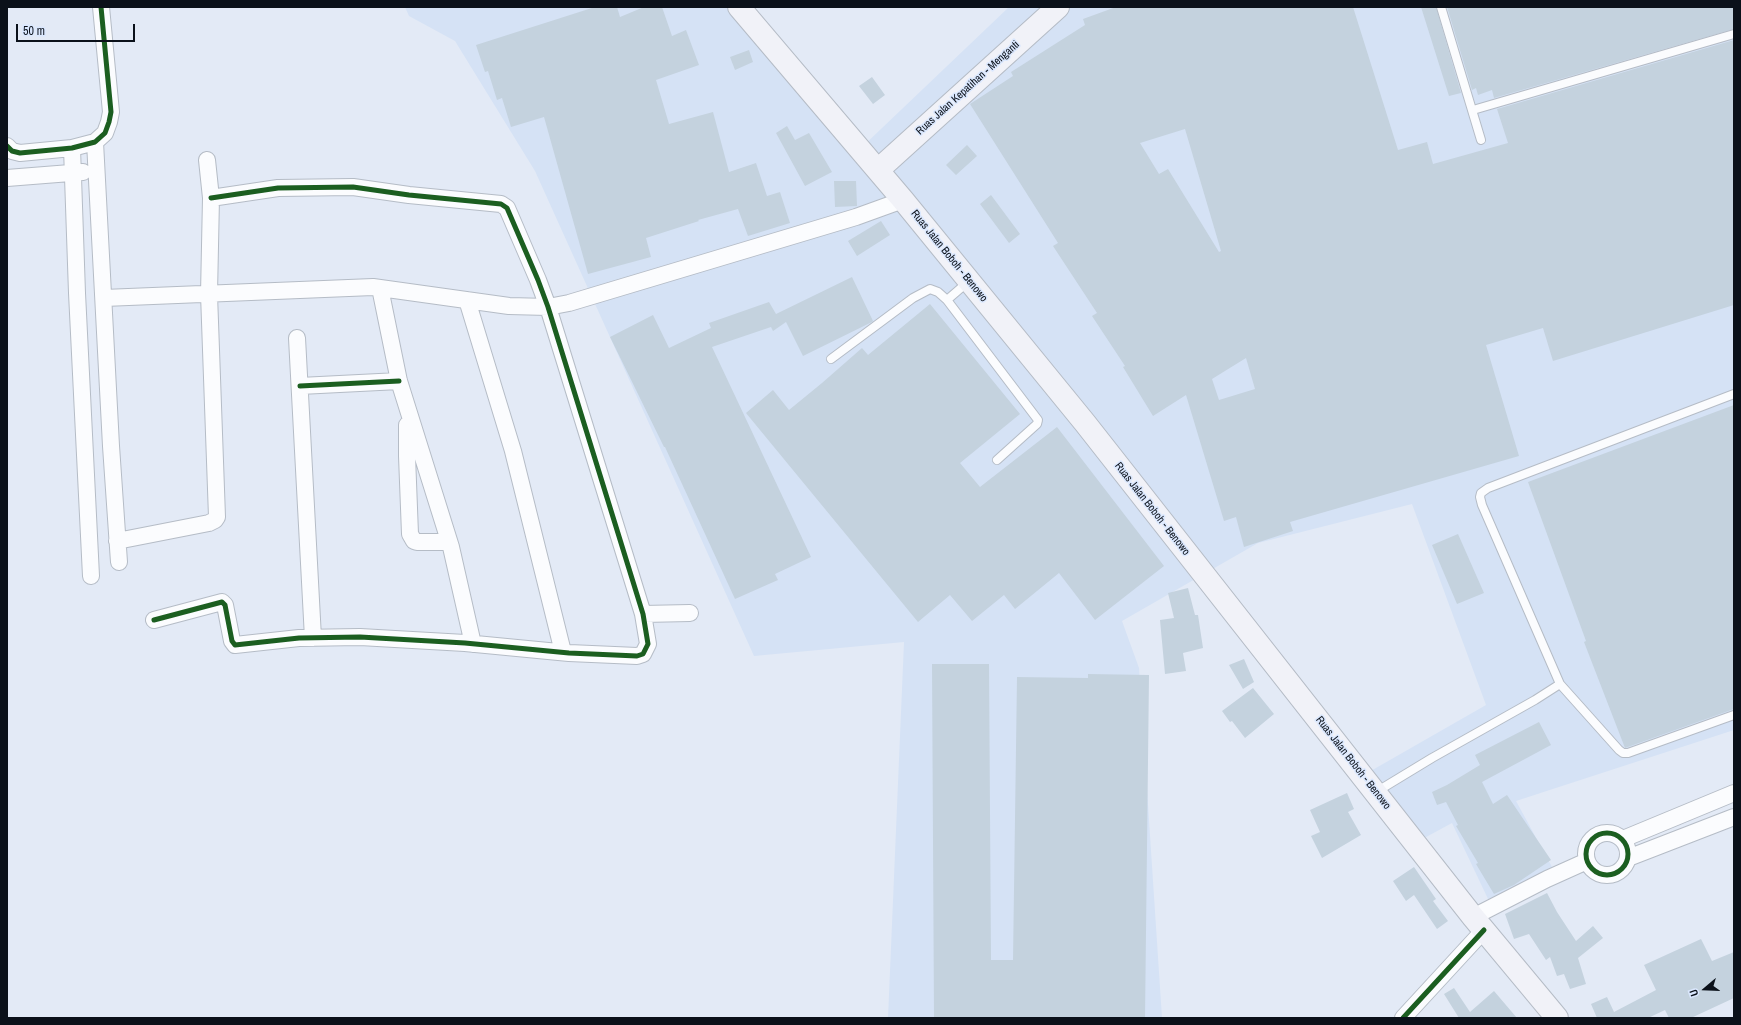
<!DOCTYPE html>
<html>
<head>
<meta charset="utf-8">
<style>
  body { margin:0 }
  #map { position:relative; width:1741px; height:1025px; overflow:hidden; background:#e3eaf6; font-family:"Archivo Narrow",sans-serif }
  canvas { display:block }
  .frame { position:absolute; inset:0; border:8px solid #0b111a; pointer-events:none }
  .north { position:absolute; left:1685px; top:969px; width:40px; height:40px; -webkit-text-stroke:3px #dbe8fe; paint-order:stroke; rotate:251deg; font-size:11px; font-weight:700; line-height:16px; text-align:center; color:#0b111a }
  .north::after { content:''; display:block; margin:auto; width:14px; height:18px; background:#0b111a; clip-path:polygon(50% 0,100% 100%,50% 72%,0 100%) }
  .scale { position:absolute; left:16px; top:24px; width:119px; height:18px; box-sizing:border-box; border:2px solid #0b111a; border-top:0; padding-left:5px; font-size:12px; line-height:14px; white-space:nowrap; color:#0b111a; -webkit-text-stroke:3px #dbe8fe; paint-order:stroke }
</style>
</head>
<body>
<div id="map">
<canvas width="1741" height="1025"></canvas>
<div class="frame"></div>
<div class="north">U</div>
<div class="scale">50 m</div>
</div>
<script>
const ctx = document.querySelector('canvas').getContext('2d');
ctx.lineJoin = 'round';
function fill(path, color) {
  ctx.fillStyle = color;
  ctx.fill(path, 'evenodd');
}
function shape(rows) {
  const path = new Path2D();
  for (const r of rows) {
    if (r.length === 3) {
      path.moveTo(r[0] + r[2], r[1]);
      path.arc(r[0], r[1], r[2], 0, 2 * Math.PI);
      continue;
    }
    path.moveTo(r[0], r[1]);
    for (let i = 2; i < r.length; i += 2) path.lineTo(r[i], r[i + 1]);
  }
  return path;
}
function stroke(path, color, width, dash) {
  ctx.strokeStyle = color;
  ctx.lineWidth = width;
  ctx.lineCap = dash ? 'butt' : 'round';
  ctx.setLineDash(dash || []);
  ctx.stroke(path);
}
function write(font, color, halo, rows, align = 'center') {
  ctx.font = font + ' "Archivo Narrow",sans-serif';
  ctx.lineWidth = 3;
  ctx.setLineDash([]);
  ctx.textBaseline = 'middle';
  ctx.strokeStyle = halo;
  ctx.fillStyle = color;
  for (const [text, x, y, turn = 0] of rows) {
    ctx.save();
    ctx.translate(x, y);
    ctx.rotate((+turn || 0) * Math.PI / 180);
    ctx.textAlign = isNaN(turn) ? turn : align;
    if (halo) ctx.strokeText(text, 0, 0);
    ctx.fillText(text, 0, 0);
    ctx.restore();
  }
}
fill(shape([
  [405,7,739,7,860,149,1009,7,1734,7,1734,730,1516,801,1552,867,1489,901,1452,823,1415,843,1362,776,1486,705,1412,504,1258,543,1122,621,1139,668,1162,1018,888,1018,904,642,754,656,535,171,455,41,409,16]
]), '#d5e2f5');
fill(shape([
  [595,7,617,7,620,17,644,7,662,7,672,36,686,30,699,65,656,80,669,124,713,112,729,172,756,163,767,196,780,192,790,223,748,236,738,209,698,220,699,221,646,238,651,257,588,274,544,117,511,127,502,98,497,100,488,71,485,72,476,45],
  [1116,7,1353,7,1398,150,1427,142,1433,164,1508,143,1497,109,1734,40,1734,305,1553,361,1543,328,1486,345,1519,456,1290,522,1293,531,1244,547,1236,517,1224,521,1186,395,1153,416,1123,367,1125,366,1092,316,1097,313,1053,246,1058,243,970,104,1013,76,1011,72,1085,25,1083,19],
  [1185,129,1221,251,1219,252,1168,169,1159,174,1140,143],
  [1246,358,1255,389,1219,400,1212,379],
  [1421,7,1436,7,1461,93,1449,96],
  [1447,7,1734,7,1734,29,1494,98,1492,90,1478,95,1476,88,1472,90],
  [749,50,753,62,735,70,730,57],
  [872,77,885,95,873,104,859,86],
  [787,126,795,140,809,133,832,172,805,186,776,133],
  [967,145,977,156,956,175,946,165],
  [834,181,856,181,857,206,835,207],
  [991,195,1020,234,1009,243,980,204],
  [881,221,890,235,857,256,848,241],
  [852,277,873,321,872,322,803,356,786,322,773,331,771,327,712,347,811,557,775,574,778,580,735,599,665,447,664,447,610,337,653,315,669,348,711,328,709,323,769,302,776,314],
  [930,304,1020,414,960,463,980,487,1057,427,1164,566,1095,620,1059,573,1015,609,1004,595,972,621,950,595,918,622,746,413,773,390,789,410,822,383,862,348,868,355],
  [1734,405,1734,709,1625,748,1584,642,1586,641,1528,482],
  [1458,534,1484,593,1457,604,1432,545],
  [1188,588,1195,615,1198,615,1203,648,1183,653,1186,671,1165,674,1160,620,1174,618,1168,593],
  [1244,659,1254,682,1243,689,1229,665],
  [932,664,989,664,991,960,1013,960,1017,677,1088,678,1088,674,1149,675,1145,1018,934,1018],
  [1253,688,1274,714,1245,738,1232,721,1230,722,1222,711],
  [1539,722,1551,745,1482,782,1493,804,1507,795,1551,860,1514,885,1494,894,1476,864,1478,863,1456,826,1458,825,1446,802,1437,805,1432,792,1447,785,1480,765,1475,755],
  [1347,793,1354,809,1348,812,1361,835,1322,858,1311,836,1320,832,1310,810],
  [1414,867,1436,899,1433,901,1448,921,1437,929,1414,895,1406,901,1393,881],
  [1547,893,1557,912,1576,941,1593,926,1603,938,1578,958,1586,984,1570,989,1564,974,1557,976,1550,957,1546,960,1529,934,1514,939,1505,914],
  [1701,939,1712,961,1734,952,1734,998,1691,1018,1669,1018,1665,1010,1648,1018,1597,1018,1591,1004,1607,997,1614,1012,1656,990,1644,965],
  [1454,988,1470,1012,1494,991,1517,1018,1459,1018,1444,994]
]), '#c4d2de');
const lane = shape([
  [1441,7,1481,140],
  [1473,110,1734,34],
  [947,300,969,281],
  [831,359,913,298,930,289,938,292,947,300,1038,420,1037,424,997,460],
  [1734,394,1488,488,1481,493,1480,497,1482,505,1560,684,1619,750,1623,753,1628,753,1734,715],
  [1376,792,1432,758,1535,700,1560,684]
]);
const street = shape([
  [95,142,111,446,119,562],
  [7,146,12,151,20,153,72,148,95,142,105,133,109,122,111,112,101,7],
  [72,148,77,293,91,576],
  [7,178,83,172],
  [380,288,399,381,451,547,473,644],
  [104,298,373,287,509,306,548,307,569,303,856,217,903,200],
  [467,300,513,451,563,652],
  [297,338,313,638],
  [300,386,399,381],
  [407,425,407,456,410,534,414,541,417,542,449,542],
  [117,541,209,523,215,520,217,517,209,294,211,198,207,160],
  [643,614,690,613],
  [154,620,222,602,225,605,232,641,235,645,299,638,360,637,465,643,569,653,637,656,643,654,648,644,643,614,548,307,538,280,507,208,501,204,409,195,353,187,278,188,211,198],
  [1607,854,21],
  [1623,839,1734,793],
  [1628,858,1734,817],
  [1473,917,1547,879,1587,861],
  [1403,1018,1484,930]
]);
const secondary = shape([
  [739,7,903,200,1085,423,1473,917,1557,1018],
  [878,170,1058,7]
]);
stroke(lane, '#b5bcc6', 10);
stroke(street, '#b5bcc6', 18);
stroke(secondary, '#b5bcc6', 24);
stroke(lane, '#fbfcfe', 8);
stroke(street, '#fbfcfe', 16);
stroke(secondary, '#f1f2f8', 22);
stroke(shape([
  [7,146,12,151,20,153,72,148,95,142,105,133,109,122,111,112,101,7],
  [300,386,399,381],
  [154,620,222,602,225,605,232,641,235,645,299,638,360,637,465,643,569,653,637,656,643,654,648,644,643,614,548,307,538,280,507,208,501,204,409,195,353,187,278,188,211,198],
  [1607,854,21],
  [1403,1018,1484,930]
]), '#1b5e20', 5);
write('11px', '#0b111a', '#dbe8fe', [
  ["Ruas Jalan Kepatihan - Menganti",968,88,-42],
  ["Ruas Jalan Boboh - Benowo",949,256,51],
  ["Ruas Jalan Boboh - Benowo",1152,509,52],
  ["Ruas Jalan Boboh - Benowo",1353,763,52]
]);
</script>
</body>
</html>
